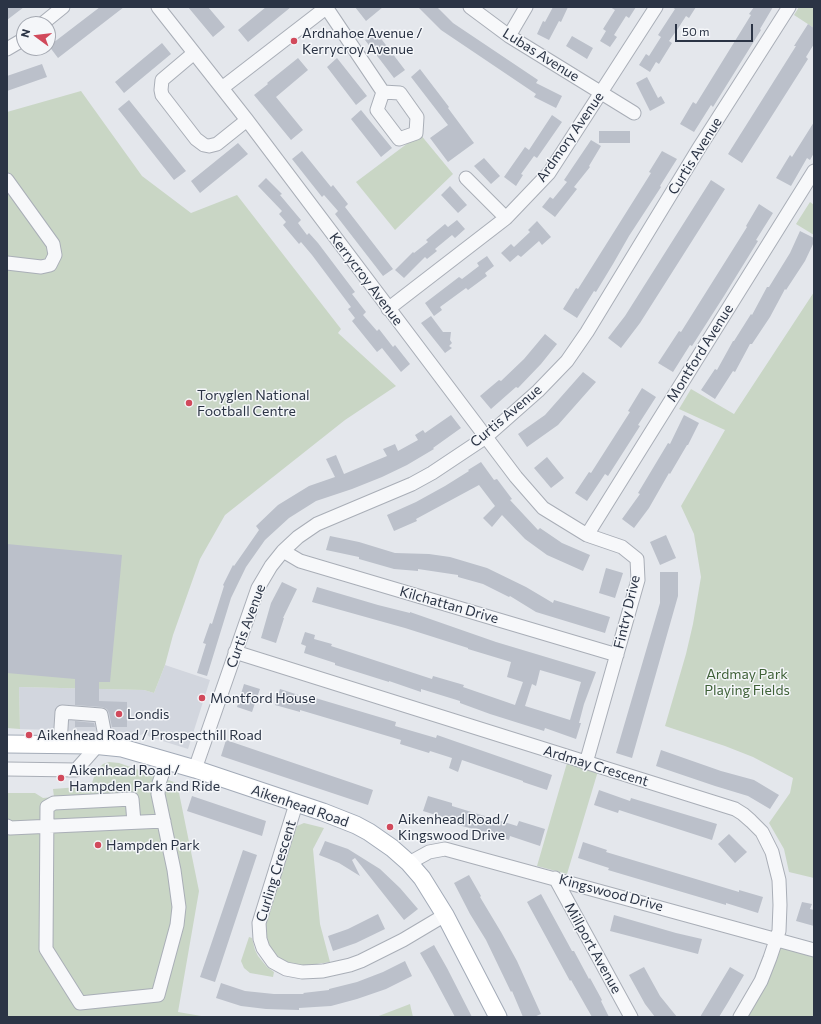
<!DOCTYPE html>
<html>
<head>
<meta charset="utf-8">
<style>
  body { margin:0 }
  #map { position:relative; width:821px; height:1024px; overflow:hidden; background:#e4e7ec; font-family:Commissioner,sans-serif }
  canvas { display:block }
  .frame { position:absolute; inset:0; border:8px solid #2b3445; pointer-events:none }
  .north { position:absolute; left:16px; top:16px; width:40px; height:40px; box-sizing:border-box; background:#f4f6f9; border:1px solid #a4a8b1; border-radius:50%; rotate:285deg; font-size:11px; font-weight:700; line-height:16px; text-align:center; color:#2b3445 }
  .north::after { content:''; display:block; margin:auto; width:14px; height:18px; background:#d1495b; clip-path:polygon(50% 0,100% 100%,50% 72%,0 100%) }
  .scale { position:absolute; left:675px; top:24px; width:78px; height:18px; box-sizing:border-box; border:2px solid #2b3445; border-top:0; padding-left:5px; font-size:12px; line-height:14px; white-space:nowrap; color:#2b3445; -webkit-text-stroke:3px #f4f6f9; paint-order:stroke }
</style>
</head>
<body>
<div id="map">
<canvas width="821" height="1024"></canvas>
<div class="frame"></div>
<div class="north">N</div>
<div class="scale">50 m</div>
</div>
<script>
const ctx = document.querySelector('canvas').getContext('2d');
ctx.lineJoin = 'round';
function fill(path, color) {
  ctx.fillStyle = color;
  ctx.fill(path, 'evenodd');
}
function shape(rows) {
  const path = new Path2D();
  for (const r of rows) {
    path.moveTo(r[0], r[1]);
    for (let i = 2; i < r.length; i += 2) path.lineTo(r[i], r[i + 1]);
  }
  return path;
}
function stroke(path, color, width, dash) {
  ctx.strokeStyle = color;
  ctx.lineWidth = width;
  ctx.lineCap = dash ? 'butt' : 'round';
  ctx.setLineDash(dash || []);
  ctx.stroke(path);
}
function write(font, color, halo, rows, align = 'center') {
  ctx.font = font + ' Commissioner,sans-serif';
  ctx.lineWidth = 3;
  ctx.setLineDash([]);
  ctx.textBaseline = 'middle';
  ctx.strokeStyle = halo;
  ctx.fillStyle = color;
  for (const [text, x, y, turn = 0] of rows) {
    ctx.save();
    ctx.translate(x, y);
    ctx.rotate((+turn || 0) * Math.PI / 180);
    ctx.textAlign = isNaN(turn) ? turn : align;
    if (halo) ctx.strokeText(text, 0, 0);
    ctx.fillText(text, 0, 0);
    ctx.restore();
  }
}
fill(shape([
  [165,665,210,680,188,749,150,737,145,733,138,736,120,732,20,729,19,687,144,690,154,693]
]), '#d2d6de');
fill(shape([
  [799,7,814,7,814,28,794,15],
  [81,91,142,176,191,213,237,195,341,329,338,333,396,386,345,420,225,515,200,559,173,635,165,665,154,693,144,690,19,687,20,729,7,728,7,112],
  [420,134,453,174,395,230,356,182],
  [810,202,814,205,814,235,796,224],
  [814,292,814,878,789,872,784,849,769,823,790,793,793,778,753,757,725,746,665,726,686,654,693,624,701,577,694,534,681,506,725,430,679,409,691,389,734,414],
  [109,762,119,763,177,783,199,891,178,1012,207,1017,7,1017,7,793,35,793,43,798,54,797,53,789,91,786,96,771,103,764],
  [567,763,598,771,567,874,537,866],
  [304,823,324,828,313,849,320,924,330,962,303,966,287,963,275,956,268,942,265,928,266,921,297,826],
  [249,937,252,938,255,950,258,956,267,967,274,972,273,977,250,973,244,968,241,961],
  [778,941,814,952,814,1017,743,1017],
  [410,1004,413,1017,376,1017]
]), '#c9d6c5');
fill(shape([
  [7,7,24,7,7,20],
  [100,7,124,7,58,58,49,46],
  [188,7,208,7,225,27,213,37],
  [266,7,291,7,248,42,238,30],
  [355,7,383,7,366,21],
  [418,7,437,7,453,23,538,80,536,83,562,96,556,108,534,97,536,94,441,30],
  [553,7,568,7,561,22,559,21,549,40,537,34,543,21,545,22],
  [610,7,636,7,629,18,626,16,614,35,617,37,610,47,600,41,606,31,603,29,615,10],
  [672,7,696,7,689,18,686,16,677,30,669,41,672,43,659,64,656,62,650,72,639,65,646,54,649,56,661,37,658,35,675,9],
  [754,7,773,7,760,29,761,30,713,107,711,105,694,132,680,124,693,102,696,104,751,15,749,14],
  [808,24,814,28,814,44,806,57,808,59,742,163,728,154,796,46,794,46],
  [376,32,405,70,394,78,365,40],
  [572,36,593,48,587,59,566,46],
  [162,43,171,54,124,93,115,82],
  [298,58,308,70,276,97,303,130,291,140,254,95,268,84,267,83],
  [337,58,367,96,356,105,327,67],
  [42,64,47,77,7,91,7,76],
  [420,69,449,107,448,108,474,143,448,162,430,138,448,125,411,77],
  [647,77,658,98,661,96,665,103,650,111,636,83],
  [129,100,186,171,174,180,118,109],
  [361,110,392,148,381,157,351,119],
  [552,115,562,122,537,158,534,156,521,174,523,175,516,186,504,177,525,147,529,150],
  [814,122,814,153,810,160,807,158,791,186,776,178,790,155,792,157],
  [599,131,630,131,630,143,599,143],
  [591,140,601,146,589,166,590,167,574,187,577,189,555,217,542,207,550,197,553,199,567,182,564,180],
  [238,143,248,154,200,193,191,181],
  [302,151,331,187,333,185,348,204,345,207,393,269,383,276,335,214,338,211,324,195,322,197,292,159],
  [662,151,677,159,660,186,661,187,629,236,613,264,596,292,594,291,577,318,563,309,576,288,578,289,595,262,651,173,649,172],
  [484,158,500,176,491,184,474,166],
  [266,178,282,194,280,195,301,220,298,223,307,235,309,233,318,243,355,292,352,294,366,312,363,315,377,331,379,329,393,347,395,345,410,364,401,372,382,348,377,352,352,321,355,318,348,309,351,307,312,255,301,242,299,244,283,225,286,222,279,214,282,211,258,186],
  [711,180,725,189,640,323,621,348,608,338,625,316],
  [450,186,467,205,458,213,441,195],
  [759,204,773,213,756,240,758,241,724,296,692,346,690,345,673,372,658,363,679,331,681,332,747,227,746,226],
  [457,220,465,229,455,238,452,235,435,249,437,251,427,259,425,257,404,278,395,270,413,252,414,253,428,242,426,240,445,224,448,227],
  [537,221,551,237,542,245,539,241,521,257,518,255,510,262,501,253,511,244,514,247,530,232,528,230],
  [800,231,814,238,814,242,805,261,786,290,785,289,770,317,752,344,750,344,735,372,733,371,715,399,701,390,715,369,717,370,733,341,734,341,751,314,752,315,767,287,769,287,790,253],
  [487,256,494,266,485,273,487,276,468,290,466,288,440,307,442,310,434,316,425,303,459,277,462,279,479,266,477,263],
  [431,316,443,332,451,332,450,340,452,343,449,346,452,348,445,353,421,323],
  [545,334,557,344,541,364,518,388,516,387,491,409,480,396,499,380,501,381,524,359],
  [583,372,596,382,558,425,527,447,518,434,545,415],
  [642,388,656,397,638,425,640,426,608,476,605,474,587,501,575,493,589,472,591,473,630,412,628,411],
  [451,415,461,428,433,448,434,449,407,465,382,477,352,489,316,501,289,518,265,540,246,567,231,598,207,676,197,673,206,644,203,643,210,623,212,624,224,586,223,585,233,565,234,566,259,530,256,526,278,505,309,486,335,477,326,459,336,455,344,474,387,456,383,449,395,444,398,451,418,440,415,435,423,430,425,433],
  [684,415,699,423,688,445,687,445,670,474,669,473,649,508,634,528,622,519,640,494,638,493,668,443,670,444],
  [547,457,564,478,551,488,534,468],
  [481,462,494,480,497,479,512,499,510,500,538,530,540,528,562,543,590,555,583,571,547,555,525,539,502,515,492,527,483,518,495,506,479,485,416,519,417,521,394,531,387,515,416,502,445,486,469,471,468,470],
  [666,535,676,558,660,565,650,542],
  [330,536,359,542,395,553,429,554,450,557,487,568,526,587,553,603,554,600,610,617,605,633,536,612,510,596,509,597,483,584,458,577,458,575,418,569,418,571,394,569,359,559,359,557,326,550],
  [7,544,122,555,110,682,99,682,99,701,127,702,127,727,112,727,109,713,107,709,102,707,75,705,75,679,7,673],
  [606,568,623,573,615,598,599,593],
  [660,572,678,572,678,596,632,758,616,753,660,603],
  [282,582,297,589,283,618,284,618,276,643,261,638,271,603],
  [317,587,378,605,410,613,410,612,496,642,596,672,584,704,579,723,581,723,576,739,545,728,544,731,490,714,460,703,460,701,421,689,421,692,389,681,389,682,335,665,335,663,304,653,306,646,301,644,305,632,315,635,314,639,332,644,331,646,432,679,433,676,464,685,463,687,515,705,523,682,507,677,511,662,468,649,468,648,405,628,312,602],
  [540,670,581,682,570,720,525,706,532,684,536,686],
  [244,684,260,689,252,712,237,707],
  [280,689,311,699,312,697,396,722,395,726,436,738,437,735,552,775,547,790,523,782,523,781,462,760,458,772,449,768,452,758,430,751,429,753,400,744,401,740,300,710,300,712,275,705],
  [75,721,94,723,95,727,75,727],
  [226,740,373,790,368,805,221,756],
  [661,750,721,771,754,780,779,795,770,809,748,796,715,786,656,766],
  [599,790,630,801,631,798,717,824,712,840,619,810,618,813,594,805],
  [192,796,266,821,262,836,187,811],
  [428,796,452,803,452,806,517,826,519,821,545,829,540,846,510,836,509,840,478,830,454,824,455,821,423,811],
  [729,834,747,852,735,863,718,844],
  [325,841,348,849,380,869,400,888,418,909,404,920,355,858,352,860,360,876,339,863,319,855],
  [583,842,607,850,606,852,739,892,739,890,763,897,758,913,726,903,726,905,608,870,609,868,578,858],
  [243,850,257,855,215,982,200,977],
  [469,875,481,896,480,897,501,932,517,961,541,1014,534,1017,523,1017,512,991,511,992,486,940,470,914,454,883],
  [541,894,572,951,574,951,589,979,590,978,602,1000,601,1001,609,1017,592,1017,571,980,570,981,527,902],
  [802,902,812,904,810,909,814,910,814,926,796,921],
  [378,914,385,929,356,943,333,951,328,936,348,929],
  [614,915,676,933,702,939,698,954,610,931],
  [434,945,447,968,472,1017,455,1017,432,974,420,953],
  [405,961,412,976,386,989,357,999,331,1006,299,1008,299,1010,266,1009,241,1006,216,998,221,983,245,991,274,994,304,994,303,993,329,990,329,989,357,982,383,972],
  [644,967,660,996,677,1017,655,1017,645,1004,629,975],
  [730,967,744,975,727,1004,719,1017,700,1017]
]), '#bbc0ca');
const minor = shape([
  [158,7,247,120,516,477,543,508,587,535,622,547,637,559,638,580,586,763],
  [326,7,383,92,400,93,417,117,416,133,399,139,377,110,383,92],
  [470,7,509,36,634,113],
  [42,24,63,7],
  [509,36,526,7],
  [7,49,24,39],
  [194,53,162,80,161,90,162,95,196,139,204,145,209,146,217,144,247,120],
  [222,88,327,7],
  [466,178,506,218],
  [7,180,53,244,55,255,50,265,41,267,7,263],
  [388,309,506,218,549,173,656,7],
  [587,535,814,171],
  [283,551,300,561,617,655],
  [235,652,735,809,743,814,751,821,762,832,772,852,779,880,780,905,779,931,770,958,761,981,740,1017],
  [60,744,62,712,101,715,107,746],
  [7,769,76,770,98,745],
  [195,769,258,588,271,566,283,551,298,537,317,524,412,484,432,473,486,437,538,391,567,361,587,332,699,148,789,7],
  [296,804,259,923,260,939,263,948,273,962,286,969,302,972,323,971,350,965,361,961,403,940,445,915],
  [134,822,132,799,54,803,47,807,46,949,80,1003,158,995,177,925,179,907,174,870,158,794,159,783,167,761],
  [7,826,10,828,164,821],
  [409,863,429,852,445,849,814,950],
  [555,878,631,1017]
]);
const major = shape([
  [7,744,92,745,122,748,195,769,323,812,356,825,369,832,392,848,409,863,422,878,445,915,498,1017]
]);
stroke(minor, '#a9aeb7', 15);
stroke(major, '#a3abb8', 19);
stroke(minor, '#f7f8fa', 13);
stroke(major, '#fff', 17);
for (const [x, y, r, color] of [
  [294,41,4,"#d1495b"],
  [189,403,4,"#d1495b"],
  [202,698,4,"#d1495b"],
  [119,714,4,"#d1495b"],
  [29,735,4,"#d1495b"],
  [61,778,4,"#d1495b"],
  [390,827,4,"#d1495b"],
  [98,845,4,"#d1495b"]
]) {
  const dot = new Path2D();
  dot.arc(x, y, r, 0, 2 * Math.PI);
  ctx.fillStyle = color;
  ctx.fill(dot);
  stroke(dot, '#f4f6f9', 1.5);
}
write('14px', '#2b3445', '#f4f6f9', [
  ["Ardnahoe Avenue /",302,33],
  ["Kerrycroy Avenue",302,49],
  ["Toryglen National",197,395],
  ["Football Centre",197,411],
  ["Montford House",210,698],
  ["Londis",127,714],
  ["Aikenhead Road / Prospecthill Road",37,735],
  ["Aikenhead Road /",69,770],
  ["Hampden Park and Ride",69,786],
  ["Aikenhead Road /",398,819],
  ["Kingswood Drive",398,835],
  ["Hampden Park",106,845]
], 'left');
write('14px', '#2b3445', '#f4f6f9', [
  ["Lubas Avenue",541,55,32],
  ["Ardmory Avenue",570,137,-55],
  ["Curtis Avenue",695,156,-58],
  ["Kerrycroy Avenue",366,279,53],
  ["Montford Avenue",700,353,-58],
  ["Curtis Avenue",506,416,-40],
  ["Kilchattan Drive",449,605,16],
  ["Fintry Drive",627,612,-77],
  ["Curtis Avenue",246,626,-70],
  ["Ardmay Crescent",596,766,17],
  ["Aikenhead Road",300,806,19],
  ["Curling Crescent",276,871,-73],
  ["Kingswood Drive",611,893,15],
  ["Millport Avenue",593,948,61]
]);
write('14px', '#3f6138', '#f4f6f9', [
  ["Ardmay Park",747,674],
  ["Playing Fields",747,690]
]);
</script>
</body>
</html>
